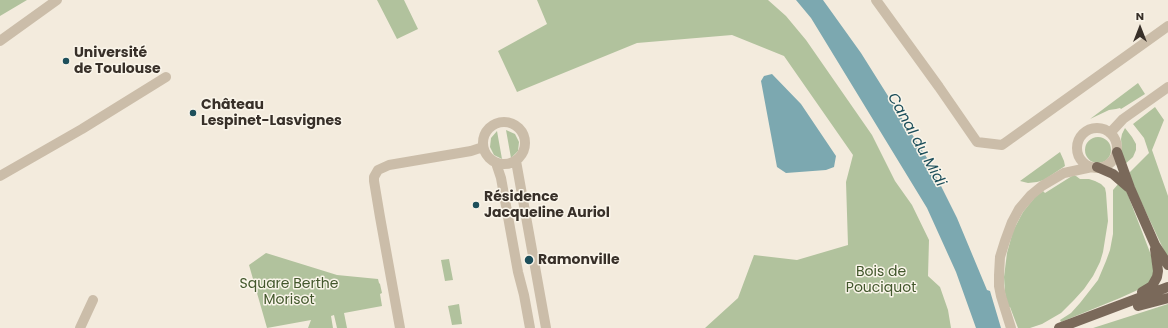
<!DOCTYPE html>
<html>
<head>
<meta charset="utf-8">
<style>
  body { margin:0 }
  #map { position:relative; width:1168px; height:328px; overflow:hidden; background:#f3ebdd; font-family:Poppins,sans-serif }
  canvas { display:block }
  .north { position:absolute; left:1120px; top:8px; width:40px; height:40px; -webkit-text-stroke:3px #faf5ea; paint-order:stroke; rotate:0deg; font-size:11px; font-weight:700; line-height:16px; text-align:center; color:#383029 }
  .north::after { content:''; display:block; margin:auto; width:14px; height:18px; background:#383029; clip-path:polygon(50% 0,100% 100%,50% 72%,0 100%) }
</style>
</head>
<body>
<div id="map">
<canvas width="1168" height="328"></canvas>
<div class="north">N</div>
</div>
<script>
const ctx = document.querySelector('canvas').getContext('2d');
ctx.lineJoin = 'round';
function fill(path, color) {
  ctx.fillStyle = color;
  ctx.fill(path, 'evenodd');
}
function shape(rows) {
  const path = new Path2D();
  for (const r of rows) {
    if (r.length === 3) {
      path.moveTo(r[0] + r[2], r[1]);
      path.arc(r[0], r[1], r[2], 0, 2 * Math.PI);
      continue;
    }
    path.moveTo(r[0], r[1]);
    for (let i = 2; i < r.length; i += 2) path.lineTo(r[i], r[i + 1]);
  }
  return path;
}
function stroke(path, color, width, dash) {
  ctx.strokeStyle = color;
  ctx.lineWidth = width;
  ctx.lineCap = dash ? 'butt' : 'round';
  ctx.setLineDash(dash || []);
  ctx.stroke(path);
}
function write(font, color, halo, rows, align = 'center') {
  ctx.font = font + ' Poppins,sans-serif';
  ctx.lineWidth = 3;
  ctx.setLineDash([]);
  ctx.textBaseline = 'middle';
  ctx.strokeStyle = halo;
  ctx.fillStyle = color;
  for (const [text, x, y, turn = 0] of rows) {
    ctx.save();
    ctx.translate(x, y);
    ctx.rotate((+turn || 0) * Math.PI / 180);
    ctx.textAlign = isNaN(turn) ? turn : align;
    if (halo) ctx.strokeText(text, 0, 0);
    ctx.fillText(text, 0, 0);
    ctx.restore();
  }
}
fill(shape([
  [0,0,27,0,0,16],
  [377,0,404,0,418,29,397,39],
  [537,0,768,0,786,16,806,40,872,135,895,181,912,205,929,240,928,276,940,287,948,310,951,328,705,328,738,298,754,255,797,260,848,245,846,182,853,155,784,56,732,35,637,43,517,92,498,51,547,24],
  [1138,83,1145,94,1121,109,1120,108,1116,109,1109,110,1090,119],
  [1155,107,1164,120,1152,150,1168,196,1168,259,1128,174,1149,153,1144,138,1133,124],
  [1125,128,1132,137,1136,144,1136,150,1133,157,1124,165,1122,155,1122,149,1121,139,1122,134],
  [506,130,515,134,519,142,518,151,511,158],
  [497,131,502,159,494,155,490,147,491,138],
  [1098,150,13],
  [1060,152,1064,161,1065,166,1044,180,1037,182,1028,183,1020,181],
  [1072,176,1076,176,1080,179,1089,179,1095,181,1101,184,1105,188,1106,193,1108,221,1103,252,1100,262,1093,276,1084,289,1074,300,1061,313,1042,324,1030,328,1018,328,1010,307,1008,307,1005,293,1004,277,1007,253,1013,231,1023,212,1035,197,1043,191,1045,193],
  [1119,183,1126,190,1151,255,1154,273,1150,282,1142,288,1120,298,1061,322,1060,320,1071,313,1080,303,1098,280,1106,261,1110,250,1113,234,1113,190],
  [266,253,337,275,378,279,379,283,380,284,382,293,380,294,382,306,344,313,347,328,337,328,334,315,331,316,333,328,308,328,311,320,267,328,249,265],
  [449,259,453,280,445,281,441,260],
  [459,304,462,324,452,325,448,306],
  [1168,304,1168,328,1093,328]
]), '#b1c29d');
fill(shape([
  [796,0,823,0,861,53,927,158,957,218,987,290,990,291,1001,328,976,328,956,272,927,208,811,18],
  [772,74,801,104,836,156,834,167,826,170,786,173,777,167,761,81,764,76]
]), '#7ca8b0');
stroke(shape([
  [876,0,939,87,977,142,1002,145,1168,26],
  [0,41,57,0],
  [504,143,21],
  [1097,148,20],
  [1110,133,1123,119,1168,87],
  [516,161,546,328],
  [496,163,501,178,518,272,524,295,530,328],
  [0,176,82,129,166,77],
  [80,328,93,300],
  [400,328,380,217,374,181,374,177,378,170,389,165,471,151,483,147],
  [1011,328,1001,296,999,286,999,275,1000,257,1005,241,1012,222,1019,209,1031,195,1042,186,1064,173,1092,167]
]), '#cbbda9', 10);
stroke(shape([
  [1117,152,1130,188,1155,245,1168,265],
  [1097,167,1113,174,1128,187],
  [1142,292,1152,286,1157,277,1158,271,1155,249],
  [1138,306,1168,298],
  [1059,328,1168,287]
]), '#7a695a', 10);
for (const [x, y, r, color] of [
  [66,61,4,"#1d4f5b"],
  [193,113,4,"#1d4f5b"],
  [476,205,4,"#1d4f5b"],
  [529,260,5,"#1d4f5b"]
]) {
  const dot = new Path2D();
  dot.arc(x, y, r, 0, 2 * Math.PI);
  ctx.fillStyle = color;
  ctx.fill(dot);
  stroke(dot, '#faf5ea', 1.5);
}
write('bold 14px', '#383029', '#faf5ea', [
  ["Université",74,53],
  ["de Toulouse",74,69],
  ["Château",201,105],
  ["Lespinet-Lasvignes",201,121],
  ["Résidence",484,197],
  ["Jacqueline Auriol",484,213],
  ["Ramonville",538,260]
], 'left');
write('14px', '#42572c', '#faf5ea', [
  ["Bois de",881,272],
  ["Pouciquot",881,288],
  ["Square Berthe",289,284],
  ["Morisot",289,300]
]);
write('italic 15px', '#1d4f5b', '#faf5ea', [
  ["Canal du Midi",916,140,61]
]);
</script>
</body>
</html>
